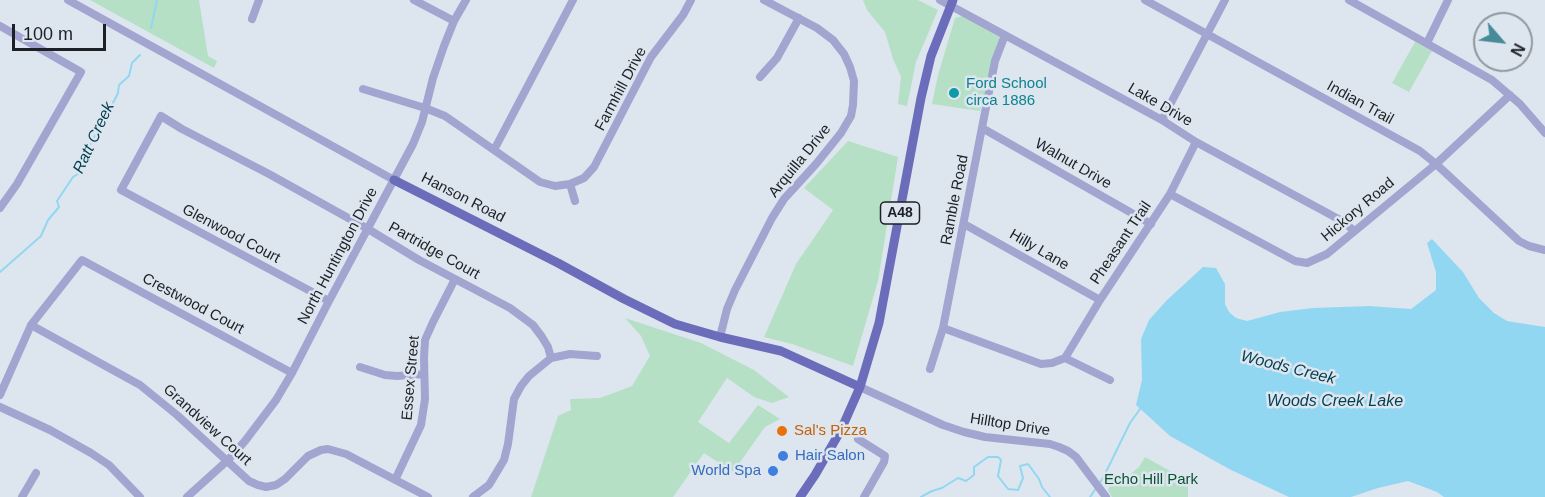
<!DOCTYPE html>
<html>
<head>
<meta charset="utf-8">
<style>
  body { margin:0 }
  #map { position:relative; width:1545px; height:497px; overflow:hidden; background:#dde6ef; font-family:Helvetica,sans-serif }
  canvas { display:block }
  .north { position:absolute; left:1473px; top:12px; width:60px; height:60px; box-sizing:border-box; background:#dde6ef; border:2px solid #90979e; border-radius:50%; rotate:118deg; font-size:16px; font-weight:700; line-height:24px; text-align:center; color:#1d2024 }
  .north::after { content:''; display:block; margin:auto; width:21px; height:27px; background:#468b97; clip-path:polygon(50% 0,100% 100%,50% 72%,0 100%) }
  .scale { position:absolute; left:12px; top:24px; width:94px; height:27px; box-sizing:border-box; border:3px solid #1d2024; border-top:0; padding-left:8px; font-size:18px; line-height:21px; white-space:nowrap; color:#1d2024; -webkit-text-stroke:4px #dde6ef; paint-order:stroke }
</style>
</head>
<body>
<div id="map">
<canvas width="1545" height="497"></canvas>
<div class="north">N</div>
<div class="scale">100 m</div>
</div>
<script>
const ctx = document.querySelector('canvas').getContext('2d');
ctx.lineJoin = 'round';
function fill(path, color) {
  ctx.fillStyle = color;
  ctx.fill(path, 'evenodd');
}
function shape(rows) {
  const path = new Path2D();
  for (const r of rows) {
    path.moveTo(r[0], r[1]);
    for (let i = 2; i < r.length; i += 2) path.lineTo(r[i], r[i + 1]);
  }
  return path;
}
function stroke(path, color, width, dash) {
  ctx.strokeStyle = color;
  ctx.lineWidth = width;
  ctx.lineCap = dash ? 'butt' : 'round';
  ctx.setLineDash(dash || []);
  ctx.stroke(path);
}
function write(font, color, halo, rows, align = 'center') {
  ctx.font = font + ' Helvetica,sans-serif';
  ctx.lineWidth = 5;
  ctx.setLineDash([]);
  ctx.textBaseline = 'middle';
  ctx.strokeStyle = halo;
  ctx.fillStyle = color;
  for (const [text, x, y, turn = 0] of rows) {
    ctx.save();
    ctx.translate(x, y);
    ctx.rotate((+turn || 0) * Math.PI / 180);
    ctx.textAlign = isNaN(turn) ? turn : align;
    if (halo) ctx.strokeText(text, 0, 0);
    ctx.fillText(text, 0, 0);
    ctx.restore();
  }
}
fill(shape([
  [90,0,199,0,208,56,217,61,214,68],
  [863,0,918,0,938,10,916,62,907,106,898,104,901,77,893,59,885,32,867,10],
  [962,16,1000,36,980,111,932,104,938,75,955,18],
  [1415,42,1432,51,1409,92,1392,83],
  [848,141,898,157,878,281,853,366,792,344,764,337,796,264,833,210,804,188],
  [625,318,701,343,754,370,789,397,772,403,754,397,727,378,698,422,729,443,758,405,780,419,765,427,733,472,704,453,673,497,531,497,558,416,571,410,570,399,600,398,632,386,650,356,641,336],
  [1145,457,1188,481,1188,497,1112,497,1108,490,1110,485,1128,476,1139,467]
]), '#b5e0c5');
fill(shape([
  [1432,239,1463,272,1479,298,1494,313,1507,321,1545,327,1545,497,1444,497,1437,492,1408,481,1378,488,1351,497,1289,497,1231,470,1170,436,1136,405,1142,380,1141,339,1149,320,1167,300,1203,267,1216,268,1225,284,1225,304,1229,312,1236,318,1247,321,1280,312,1313,308,1369,306,1411,309,1436,290,1436,272,1427,243]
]), '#92d7f2');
stroke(shape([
  [151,28,157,0],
  [0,272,41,236,48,220,59,207,57,201,73,177,81,172,82,159,109,111,118,93,119,85,129,76,132,63,140,55],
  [921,497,932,491,942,488,958,478,966,481,974,475,974,467,988,457,998,457,1001,460,998,476,1008,489,1018,490,1023,478,1020,466,1028,464,1039,479,1042,487,1050,497],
  [1090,497,1103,478,1130,423,1140,409]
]), '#92d7f2', 2);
stroke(shape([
  [68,0,394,180],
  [414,0,454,21],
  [940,0,1162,120,1196,142,1344,222,1353,230],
  [1145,0,1420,151,1436,164,1519,241,1529,246,1545,250],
  [1349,0,1492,80,1520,104,1545,133],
  [252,19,259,0],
  [0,26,81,72,17,184,0,208],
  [1427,43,1448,0],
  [760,77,777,58,799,18],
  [363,89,425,108,445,116,540,182,555,186,570,184,584,178,594,167,651,57,683,15,691,0],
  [1162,120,1225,0],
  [982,128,1151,224],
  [494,150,573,0],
  [570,184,575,201],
  [1170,194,1295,261,1307,263,1327,254,1436,164,1510,95],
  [964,224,1100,300],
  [329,301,121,190,161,116,182,129,269,174,368,229,419,260,510,308,533,325,542,337,548,347,551,358],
  [31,325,140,385,177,415,249,481,258,485,266,487,276,485,285,479,308,456,321,450,328,449,346,454,428,497],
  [943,328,1041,364,1052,363,1065,358,1110,380],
  [720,337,727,309,735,290,772,218,784,199,816,164,841,133,851,116,853,105,854,81,850,67,844,54,833,40,817,28,764,0],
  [1065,358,1100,300,1170,194,1196,142],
  [360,367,385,375,397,376,424,374],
  [930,369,943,328,995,61,1005,35],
  [860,387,943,425,964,432,985,437,1050,444,1059,447,1068,451,1076,457,1106,497],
  [0,395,31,325,82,260,292,373],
  [0,407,50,430,91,453,109,465,140,497],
  [858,439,885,456,884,462,864,497],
  [395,480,421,425,425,399,424,358,425,340,433,322,455,279],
  [22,497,36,473],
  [187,497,228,460,245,441,276,400,292,373,329,301,413,144,422,122,433,78,444,46,454,21,466,0],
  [473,497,489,485,504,460,508,444,514,399,521,386,529,376,551,358,570,354,597,356]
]), '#a1a5d0', 8);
stroke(shape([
  [394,180,558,263,624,299,675,324,720,337,781,351,860,387],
  [800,497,815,475,841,430,860,387,879,323,921,98,931,56,953,0]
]), '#6b6dbb', 9);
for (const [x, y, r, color] of [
  [954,93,6,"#0f9aa8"],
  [782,431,6,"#e8710a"],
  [783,456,6,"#3f7fe0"],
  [773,471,6,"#3f7fe0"]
]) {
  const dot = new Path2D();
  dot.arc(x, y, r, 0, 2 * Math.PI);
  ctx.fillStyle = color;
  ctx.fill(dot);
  stroke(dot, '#dde6ef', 2);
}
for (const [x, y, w] of [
  [900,213,39]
]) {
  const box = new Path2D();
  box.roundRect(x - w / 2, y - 11, w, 22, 4.5);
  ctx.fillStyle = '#dde6ef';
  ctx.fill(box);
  stroke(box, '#1d2024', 1.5);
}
write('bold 14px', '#1d2024', null, [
  ["A48",900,213]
]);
write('15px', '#0d838f', '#dde6ef', [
  ["Ford School",966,84],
  ["circa 1886",966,101]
], 'left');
write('15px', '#1d2024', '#dde6ef', [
  ["Farmhill Drive",621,89,-62],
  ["Indian Trail",1360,103,29],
  ["Lake Drive",1160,105,30],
  ["Arquilla Drive",800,161,-51],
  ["Walnut Drive",1073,164,30],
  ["Hanson Road",463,198,27],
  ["Ramble Road",955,200,-79],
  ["Hickory Road",1358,210,-40],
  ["Glenwood Court",231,234,28],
  ["Pheasant Trail",1121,243,-56],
  ["Hilly Lane",1039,250,30],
  ["Partridge Court",434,251,29],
  ["North Huntington Drive",338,256,-62],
  ["Crestwood Court",193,304,28],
  ["Essex Street",411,378,-85],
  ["Grandview Court",207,425,42],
  ["Hilltop Drive",1010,425,9]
]);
write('15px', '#c56008', '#dde6ef', [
  ["Sal's Pizza",794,431]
], 'left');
write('15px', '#366cbe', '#dde6ef', [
  ["Hair Salon",795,456],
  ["World Spa",761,471,"right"]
], 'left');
write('15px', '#0a5332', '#dde6ef', [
  ["Echo Hill Park",1151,480]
]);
write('italic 16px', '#003f51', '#dde6ef', [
  ["Ratt Creek",94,138,-65],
  ["Woods Creek",1288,368,14],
  ["Woods Creek Lake",1335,402]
]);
</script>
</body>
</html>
